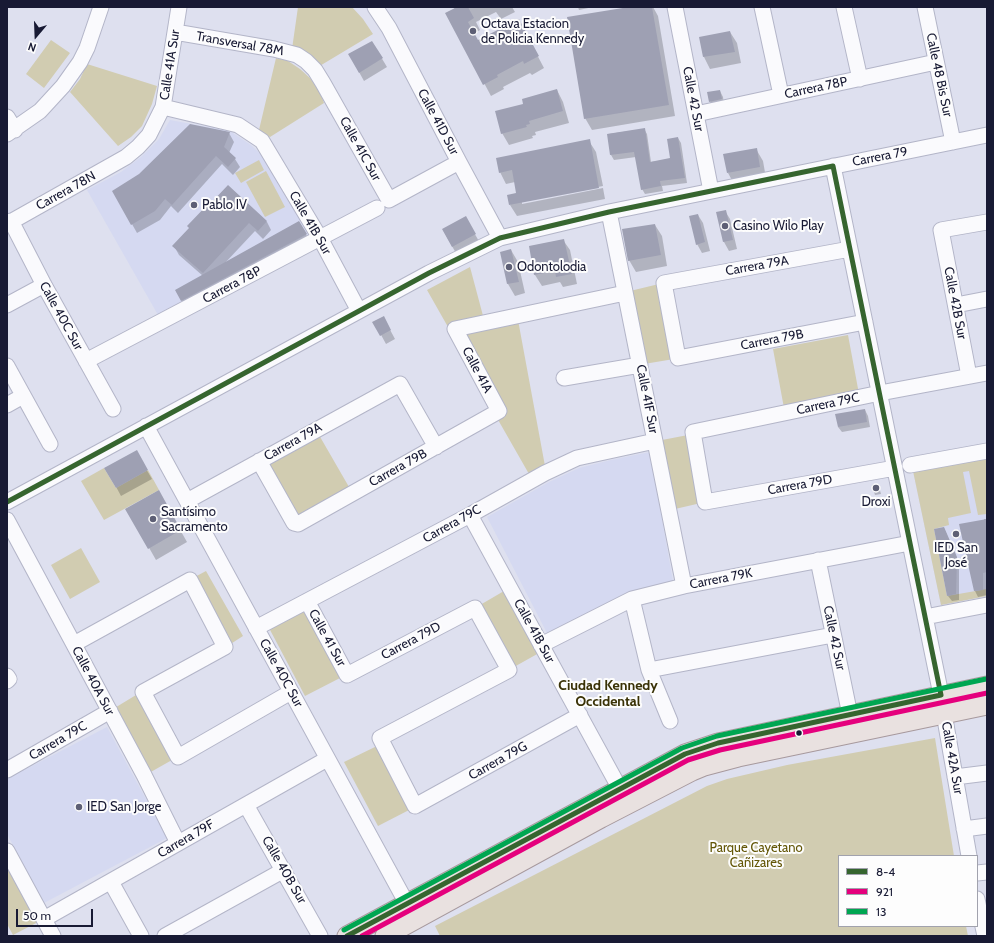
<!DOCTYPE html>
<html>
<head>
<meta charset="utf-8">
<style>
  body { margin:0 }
  #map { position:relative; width:994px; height:943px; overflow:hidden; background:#dee0ef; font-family:Cabin,sans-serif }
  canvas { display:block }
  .frame { position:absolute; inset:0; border:8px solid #181a34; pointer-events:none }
  .legend { position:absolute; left:838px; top:855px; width:140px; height:72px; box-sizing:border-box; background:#fdfdfd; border:1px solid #a1a2ad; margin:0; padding:5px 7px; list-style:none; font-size:12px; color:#181a34 }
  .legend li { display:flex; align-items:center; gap:8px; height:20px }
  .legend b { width:20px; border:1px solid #a1a2ad }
  .north { position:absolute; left:16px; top:16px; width:40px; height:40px; -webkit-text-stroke:3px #fdfdfd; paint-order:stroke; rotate:199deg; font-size:11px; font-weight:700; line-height:16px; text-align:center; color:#181a34 }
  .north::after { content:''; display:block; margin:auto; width:14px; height:18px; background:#181a34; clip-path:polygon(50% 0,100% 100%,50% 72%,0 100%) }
  .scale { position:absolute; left:16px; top:909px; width:77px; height:18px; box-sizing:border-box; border:2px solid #181a34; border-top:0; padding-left:5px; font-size:12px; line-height:14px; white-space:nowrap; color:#181a34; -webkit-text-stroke:3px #fdfdfd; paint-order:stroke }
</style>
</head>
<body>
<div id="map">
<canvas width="994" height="943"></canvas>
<div class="frame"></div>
<ul class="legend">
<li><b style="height:5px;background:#36652f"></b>8-4</li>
<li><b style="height:5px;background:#e5007d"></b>921</li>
<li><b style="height:5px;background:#00a651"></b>13</li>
</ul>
<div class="north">N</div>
<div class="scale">50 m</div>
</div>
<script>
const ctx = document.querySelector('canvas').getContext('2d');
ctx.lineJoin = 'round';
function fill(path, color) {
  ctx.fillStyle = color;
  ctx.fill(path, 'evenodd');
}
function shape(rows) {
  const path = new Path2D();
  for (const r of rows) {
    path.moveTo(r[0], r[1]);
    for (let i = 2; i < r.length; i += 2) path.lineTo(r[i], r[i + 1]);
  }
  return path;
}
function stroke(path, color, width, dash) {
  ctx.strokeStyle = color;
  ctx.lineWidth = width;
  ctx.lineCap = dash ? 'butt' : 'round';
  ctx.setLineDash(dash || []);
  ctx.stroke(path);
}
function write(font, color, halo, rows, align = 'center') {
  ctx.font = font + ' Cabin,sans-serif';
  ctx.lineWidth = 4;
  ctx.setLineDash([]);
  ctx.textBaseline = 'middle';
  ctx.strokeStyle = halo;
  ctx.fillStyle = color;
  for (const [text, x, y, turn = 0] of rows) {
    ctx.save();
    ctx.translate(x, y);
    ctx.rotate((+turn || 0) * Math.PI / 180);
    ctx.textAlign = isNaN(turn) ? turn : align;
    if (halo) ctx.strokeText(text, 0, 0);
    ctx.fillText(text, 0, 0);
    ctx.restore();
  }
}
fill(shape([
  [170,120,230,131,251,145,268,161,309,234,158,315,87,190,121,172,141,157,159,139],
  [650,452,673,581,632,592,547,633,487,517,549,482,579,468,611,460],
  [987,456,987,596,941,605,913,471],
  [107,727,167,838,44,903,7,834,7,779]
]), '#d5d9f1');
fill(shape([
  [298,7,352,7,363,19,373,34,318,67,292,49],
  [51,40,70,53,44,88,26,74],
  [276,58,288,61,300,69,310,78,320,92,324,103,270,137,259,130],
  [87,64,157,86,152,104,142,126,131,137,118,146,70,92,80,79],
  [259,160,264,170,241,183,235,173],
  [266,171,285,207,265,217,246,182],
  [470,267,486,327,518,320,545,466,529,474,497,418,456,324,448,327,427,290],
  [659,284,674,359,644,364,630,291],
  [848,335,859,394,784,408,773,349],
  [319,435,349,487,295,518,265,466],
  [688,435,701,503,675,509,662,440],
  [987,456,987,514,978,515,969,471,963,472,971,513,948,518,949,525,934,529,947,596,987,589,987,596,941,605,913,471],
  [104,468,116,488,148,470,159,490,104,520,81,481],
  [81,548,100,582,70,599,51,565],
  [206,571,243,636,229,645,191,579],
  [504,591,539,653,514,667,480,605],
  [304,610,340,678,305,696,269,628],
  [136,695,172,760,149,773,113,709],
  [935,738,954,856,839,856,839,926,966,926,968,936,440,936,435,926,707,786,727,779,787,765],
  [377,746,411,809,378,826,344,762],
  [7,858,40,921,13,935,7,924]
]), '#d1ccb1');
fill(shape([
  [453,7,512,7,515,12,501,19,496,12,476,22,480,30,473,34,478,42,525,32,544,68,532,75,530,73,503,87,504,89,491,96,447,14,455,10],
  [578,7,593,7,579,10],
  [636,7,653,7,658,16,675,116,592,130,585,118],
  [730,32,737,43,741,63,710,69,704,57,700,38],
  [372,42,387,67,364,81,349,54],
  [557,90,563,102,569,123,535,132,536,135,532,136,533,138,509,145,502,133,524,104],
  [720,91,723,97,724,105,713,107,710,102],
  [644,129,647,134,651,162,671,159,678,138,681,143,687,183,662,186,663,191,645,194,642,189,636,157,614,160,611,155,608,134],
  [229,133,234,142,229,153,235,159,240,167,233,175,222,164,178,213,171,206,160,220,137,233,114,192],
  [589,141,596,152,603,186,522,202,522,204,603,188,605,199,517,216,510,205,517,194,515,182,506,184,500,172],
  [756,149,763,161,766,178,734,184,728,173],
  [228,186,267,222,271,230,263,239,255,231,225,263,299,222,311,243,187,309,176,291,203,276,179,255,174,246],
  [725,211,730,219,737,249,729,251,724,242,717,213],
  [698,215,703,223,710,251,702,253,697,244],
  [465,217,480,243,457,255,443,230],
  [655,225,662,236,667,266,636,272,629,260],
  [563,240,570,250,577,284,563,287,560,282,542,286,535,275,530,247],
  [511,250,518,262,525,293,515,296,508,284,501,253],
  [374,322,388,326,395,339,386,344],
  [865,410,868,416,870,427,842,432,838,427],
  [136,452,152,479,121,496,106,468],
  [878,484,881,494,875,495,872,485],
  [158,491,187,542,156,560,127,509],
  [984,519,987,519,987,595,978,597,975,591,960,525,984,521],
  [944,528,959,564,959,600,952,601,948,596,935,530]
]), '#0003');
fill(shape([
  [457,7,468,7,474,18,468,22,478,40,519,19,539,56,524,64,523,61,497,75,498,77,483,85,445,13],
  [629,7,652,7,669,105,584,119,567,17],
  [730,31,735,52,703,57,699,37],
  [372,41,383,58,359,73,348,54],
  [557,89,563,111,529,121,530,124,526,125,527,127,501,134,495,111,523,104,522,99],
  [720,90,722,99,709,102,707,92],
  [190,124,230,132,224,147,236,158,228,167,216,156,172,205,165,199,155,211,131,225,112,191,139,174],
  [645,128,650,162,670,158,667,139,678,137,685,178,660,181,661,186,641,190,634,152,610,155,607,134],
  [590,139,599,188,509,205,507,195,516,193,512,170,499,173,496,158],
  [757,148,760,167,727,173,723,154],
  [228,185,267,221,258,231,249,223,203,273,172,246,189,228,187,226,209,203,210,204],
  [726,210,733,240,723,242,716,212],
  [698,214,705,242,696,245,689,216],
  [466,216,476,234,452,247,442,229],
  [299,221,307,234,181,301,175,290],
  [655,224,661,255,628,261,622,229],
  [564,239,572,274,556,277,555,271,534,275,529,246],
  [511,249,519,282,507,284,500,252],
  [384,316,391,330,380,336,372,322],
  [865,409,867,422,838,427,835,414],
  [137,450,148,470,116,488,104,468],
  [159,490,181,530,148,549,125,509],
  [987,519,987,572,983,573,983,590,974,591,959,524],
  [944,527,957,557,956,594,947,596,934,529]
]), '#9ea0b3');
const minor = shape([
  [375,7,389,28,459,162,500,238],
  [675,7,711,191],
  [762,7,781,95],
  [844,7,860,79],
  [925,7,953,142],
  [175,32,274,49,297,55,306,61,315,70,323,83,389,200,459,162],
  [163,107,238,125,262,141,320,238,359,311],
  [696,114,936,62],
  [7,117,15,130],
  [7,134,40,111,63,86,80,62,87,48,101,7],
  [833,166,939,685,969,856],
  [609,212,684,586],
  [11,221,44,285,113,409],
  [7,224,126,157,138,147,149,135,163,107,179,7],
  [850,249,664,283,678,358,865,322],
  [7,305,44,285],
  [956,305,987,299],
  [86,361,377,208],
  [7,366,50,444],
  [969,376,941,230,987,222],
  [564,378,640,365],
  [7,405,23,396],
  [146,426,412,913],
  [259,461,294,523,298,524,499,411,455,329,625,293],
  [910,465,987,451],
  [895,468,705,502,693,432,880,393,987,373],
  [187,501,400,384,436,447],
  [7,502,429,273,500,238,609,212,987,135],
  [470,515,620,789],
  [7,520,144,775,178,843],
  [818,560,850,715],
  [632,599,649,670,670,721],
  [307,601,347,675,475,608,509,670,380,738,415,806,580,715],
  [925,617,987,605],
  [256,628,470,515,545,473,577,458,655,441],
  [74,644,190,580,225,647,143,692,178,757,291,692],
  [541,645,632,599,684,586,910,543],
  [649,670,833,635],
  [7,676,9,679,7,681],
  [7,770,110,711],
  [955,777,987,773],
  [246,805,320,936],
  [964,829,987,826],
  [7,851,53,936],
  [977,873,987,872],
  [111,882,141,936],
  [977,899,985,936],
  [44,919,327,759],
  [165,936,284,870]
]);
const major = shape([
  [347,936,685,754,718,743,987,686],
  [385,936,601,818,692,771,704,766,738,757,987,705]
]);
stroke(minor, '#b3b5c8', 17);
stroke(major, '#a7999d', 21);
stroke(minor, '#fafafd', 15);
stroke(major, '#e9e1e0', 19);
stroke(shape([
  [7,502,429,273,500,238,609,212,833,166,941,695,718,743,685,754,347,936]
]), '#36652f', 5);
stroke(shape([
  [362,936,688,760,720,750,987,693]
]), '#e5007d', 5);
stroke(shape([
  [344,930,682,748,717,736,986,679]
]), '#00a651', 5);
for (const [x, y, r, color] of [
  [473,31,4,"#5d5f75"],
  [194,205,4,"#5d5f75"],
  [725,226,4,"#5d5f75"],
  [509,267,4,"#5d5f75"],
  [876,488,4,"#5d5f75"],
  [153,519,4,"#5d5f75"],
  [956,534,4,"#5d5f75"],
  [799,733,3.5,"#181a34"],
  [79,807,4,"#5d5f75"]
]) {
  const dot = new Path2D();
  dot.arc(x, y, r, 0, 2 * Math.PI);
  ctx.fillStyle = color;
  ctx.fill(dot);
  stroke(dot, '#fdfdfd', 1.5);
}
write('13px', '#181a34', '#fdfdfd', [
  ["Octava Estacion",481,24],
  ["de Policia Kennedy",481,39],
  ["Pablo IV",202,205],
  ["Casino Wilo Play",733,226],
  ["Odontolodia",517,267],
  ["Droxi",876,502,"center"],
  ["Santísimo",161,512],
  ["Sacramento",161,527],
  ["IED San",956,548,"center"],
  ["José",956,563,"center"],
  ["IED San Jorge",87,807]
], 'left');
write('13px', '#181a34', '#fdfdfd', [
  ["Transversal 78M",240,44,10],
  ["Calle 41A Sur",170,65,-81],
  ["Calle 48 Bis Sur",939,75,78],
  ["Carrera 78P",816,88,-12],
  ["Calle 42 Sur",693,99,79],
  ["Calle 41D Sur",438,122,62],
  ["Calle 41C Sur",360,149,61],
  ["Carrera 79",880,157,-11],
  ["Carrera 78N",66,191,-29],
  ["Calle 41B Sur",310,223,60],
  ["Carrera 79A",757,266,-10],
  ["Carrera 78P",232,285,-28],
  ["Calle 42B Sur",955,303,79],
  ["Calle 40C Sur",61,316,61],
  ["Carrera 79B",772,340,-11],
  ["Calle 41A",477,370,62],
  ["Calle 41F Sur",647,399,79],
  ["Carrera 79C",828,404,-12],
  ["Carrera 79A",293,442,-29],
  ["Carrera 79B",398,468,-29],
  ["Carrera 79D",800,485,-10],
  ["Carrera 79C",452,524,-29],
  ["Carrera 79K",721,579,-11],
  ["Calle 41B Sur",534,631,61],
  ["Calle 41 Sur",327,638,61],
  ["Calle 42 Sur",834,638,78],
  ["Carrera 79D",411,641,-28],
  ["Calle 40C Sur",281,673,61],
  ["Calle 40A Sur",93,681,62],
  ["Carrera 79C",58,741,-30],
  ["Calle 42A Sur",952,758,80],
  ["Carrera 79G",498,761,-29],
  ["Carrera 79F",186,839,-30],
  ["Calle 40B Sur",284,870,60]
]);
write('13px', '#635606', '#fdfdfd', [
  ["Parque Cayetano",756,848],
  ["Cañizares",756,863]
]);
write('bold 14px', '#3a3207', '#fdfdfd', [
  ["Ciudad Kennedy",608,686],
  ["Occidental",608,702]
]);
</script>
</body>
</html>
